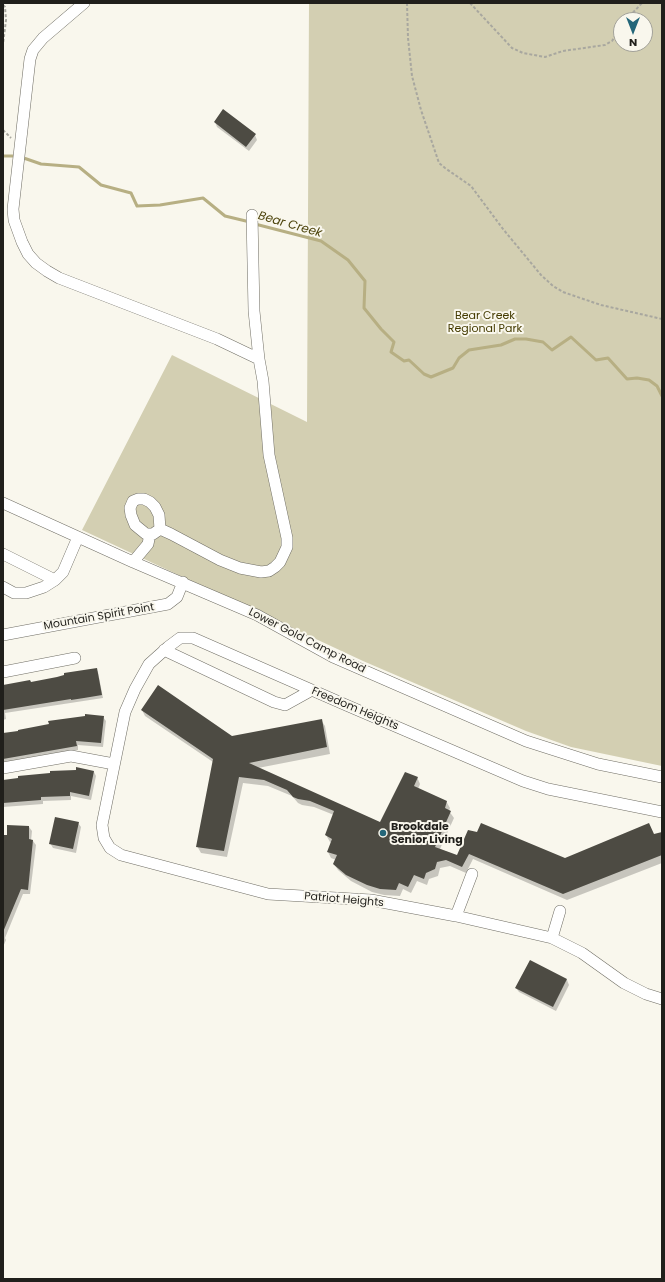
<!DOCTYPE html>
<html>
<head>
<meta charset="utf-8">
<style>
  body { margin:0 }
  #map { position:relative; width:665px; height:1282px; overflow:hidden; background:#f9f7ed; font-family:Poppins,sans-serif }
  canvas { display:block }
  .frame { position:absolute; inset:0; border:4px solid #201f1b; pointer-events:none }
  .north { position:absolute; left:613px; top:12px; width:40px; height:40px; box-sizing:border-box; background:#f9f7ed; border:1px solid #a2a199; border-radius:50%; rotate:180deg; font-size:11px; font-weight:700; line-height:16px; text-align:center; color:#201f1b }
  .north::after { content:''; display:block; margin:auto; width:14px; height:18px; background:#246679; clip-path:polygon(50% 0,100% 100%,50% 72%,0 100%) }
</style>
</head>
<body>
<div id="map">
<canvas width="665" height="1282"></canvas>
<div class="frame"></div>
<div class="north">N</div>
</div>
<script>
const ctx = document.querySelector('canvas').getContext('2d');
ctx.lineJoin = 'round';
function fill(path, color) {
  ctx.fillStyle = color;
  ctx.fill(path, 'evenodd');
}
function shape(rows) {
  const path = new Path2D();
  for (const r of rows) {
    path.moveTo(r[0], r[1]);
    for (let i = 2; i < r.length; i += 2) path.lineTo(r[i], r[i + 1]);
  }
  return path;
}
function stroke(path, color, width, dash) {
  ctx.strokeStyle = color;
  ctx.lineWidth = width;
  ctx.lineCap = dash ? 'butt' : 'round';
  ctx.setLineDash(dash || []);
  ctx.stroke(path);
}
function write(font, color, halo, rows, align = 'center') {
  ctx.font = font + ' Poppins,sans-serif';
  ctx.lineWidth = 4;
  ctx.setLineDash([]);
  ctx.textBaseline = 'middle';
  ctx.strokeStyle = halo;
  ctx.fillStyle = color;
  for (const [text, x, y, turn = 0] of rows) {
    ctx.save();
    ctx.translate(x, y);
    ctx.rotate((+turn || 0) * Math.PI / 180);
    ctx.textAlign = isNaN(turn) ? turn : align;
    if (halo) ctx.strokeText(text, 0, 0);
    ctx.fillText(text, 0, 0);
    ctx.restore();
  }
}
fill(shape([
  [309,3,662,3,662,766,571,747,526,731,363,661,82,530,172,355,307,422],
  [621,20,645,20,645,44,621,44]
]), '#d3cfb2');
fill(shape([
  [215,122,255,135,257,140,249,151,217,127],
  [96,669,98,672,103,698,5,713,6,719,3,720,3,691],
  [142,710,232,737,321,720,325,726,330,754,258,768,381,823,417,777,420,784,418,789,446,801,450,808,449,811,454,818,440,849,458,856,469,831,565,859,662,833,662,863,567,900,473,859,466,873,450,866,440,868,438,876,429,879,427,885,417,881,411,893,403,889,400,896,384,895,372,892,351,881,338,870,334,864,336,860,331,858,328,852,332,843,330,842,326,835,334,815,314,807,302,805,298,803,292,796,268,786,243,783,227,857,201,853,197,846,213,762,145,716],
  [103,717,106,721,103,747,78,745,78,750,3,763,3,734],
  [94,772,96,776,91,800,71,796,71,800,43,801,43,804,3,807,3,781],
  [78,823,81,827,76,853,53,848,50,843],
  [29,827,32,831,31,841,33,841,36,845,30,894,23,894,5,938,6,940,3,947,3,836,8,836],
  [530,961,567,980,569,985,556,1011,519,992,516,988]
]), '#0003');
stroke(shape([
  [3,156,18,156,41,164,79,167,101,185,131,193,137,206,160,205,203,198,225,216,250,222],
  [255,224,321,241,348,260,365,281,364,308,381,329,394,342,391,352,404,361,409,360,424,374,431,377,453,368,459,358,469,350,501,345,515,339,526,339,543,342,552,350,571,337,596,360,608,358,627,379,637,378,649,380,657,386,662,396]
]), '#b7af83', 3);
fill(shape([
  [223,109,256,134,246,147,214,122],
  [97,668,102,695,84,698,71,700,71,699,3,710,3,685,30,680,31,682,57,677,64,675,64,673],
  [158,685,232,736,322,719,327,747,249,763,380,822,405,772,418,777,414,786,447,801,445,808,451,811,435,847,457,855,468,830,477,832,481,823,565,858,649,823,654,834,662,832,662,855,563,894,469,854,462,867,446,860,437,862,435,869,426,873,424,879,414,875,408,887,399,883,396,890,380,889,367,885,346,875,333,864,337,855,327,852,332,839,325,835,334,811,310,801,298,799,293,797,287,790,264,780,239,777,224,851,196,847,213,759,141,710],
  [85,714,104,716,101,743,76,741,77,746,3,759,3,733,18,731,18,730,49,724,48,721,85,716],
  [76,767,94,771,89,796,70,792,70,796,41,797,41,800,3,803,3,780,18,778,18,776,50,773,50,771,76,770],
  [55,817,79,822,73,849,49,844],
  [7,825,29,826,29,839,33,840,28,890,21,889,3,932,3,835,7,835],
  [530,960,567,979,553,1007,515,988]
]), '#4d4b43');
const minor = shape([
  [84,3,43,38,33,50,30,59,13,209,14,220,22,242,28,254,36,263,47,271,59,278,217,339,259,359],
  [3,503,133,562,257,615,333,657,526,741,598,764,662,777],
  [160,529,159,515,155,507,150,502,144,499,138,499,133,501,130,508,131,515,135,525,146,534,153,534,160,529,171,534,220,560,240,568,261,572,269,571,275,567,280,562,287,547,287,538,269,455,263,381,259,359,254,311,252,215],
  [3,554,55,580,63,572,78,537],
  [133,562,148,544,150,534],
  [3,587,14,593,26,593,44,587,55,580],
  [3,635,168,604,177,597,183,582],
  [164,650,274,702,285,705,312,690],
  [3,672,75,658],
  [3,768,71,756,114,764],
  [662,812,548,789,523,781,346,705,193,638,180,638,168,647,149,664,135,689,125,712,102,825,104,838,110,848,121,855,268,894,371,900,456,916,552,938,582,953,624,983,646,994,662,999],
  [456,916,472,874],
  [552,938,560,911]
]);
stroke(minor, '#706e65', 12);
stroke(shape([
  [407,3,408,38,412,76,421,110,439,163,445,168,471,186,503,229,541,275,553,286,563,292,601,305,662,319],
  [470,3,512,48,523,53,545,57,563,51,605,45,612,41,621,27],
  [3,5,5,7,6,20,3,44],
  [626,20,642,3],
  [3,130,11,138]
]), '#a8a79f', 2, [3, 2]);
stroke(minor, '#fff', 11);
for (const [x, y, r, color] of [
  [383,833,4,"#246679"]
]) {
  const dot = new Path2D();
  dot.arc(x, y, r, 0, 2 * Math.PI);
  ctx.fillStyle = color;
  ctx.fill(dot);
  stroke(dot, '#f9f7ed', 1.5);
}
write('11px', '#443b00', '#f9f7ed', [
  ["Bear Creek",485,316],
  ["Regional Park",485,329]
]);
write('11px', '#201f1b', '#f9f7ed', [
  ["Mountain Spirit Point",99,617,-10],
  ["Lower Gold Camp Road",307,641,27],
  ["Freedom Heights",355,709,23],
  ["Patriot Heights",344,900,5]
]);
write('bold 11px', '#201f1b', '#f9f7ed', [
  ["Brookdale",391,827],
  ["Senior Living",391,840]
], 'left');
write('italic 12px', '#4d440c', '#f9f7ed', [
  ["Bear Creek",290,225,16]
]);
</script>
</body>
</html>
